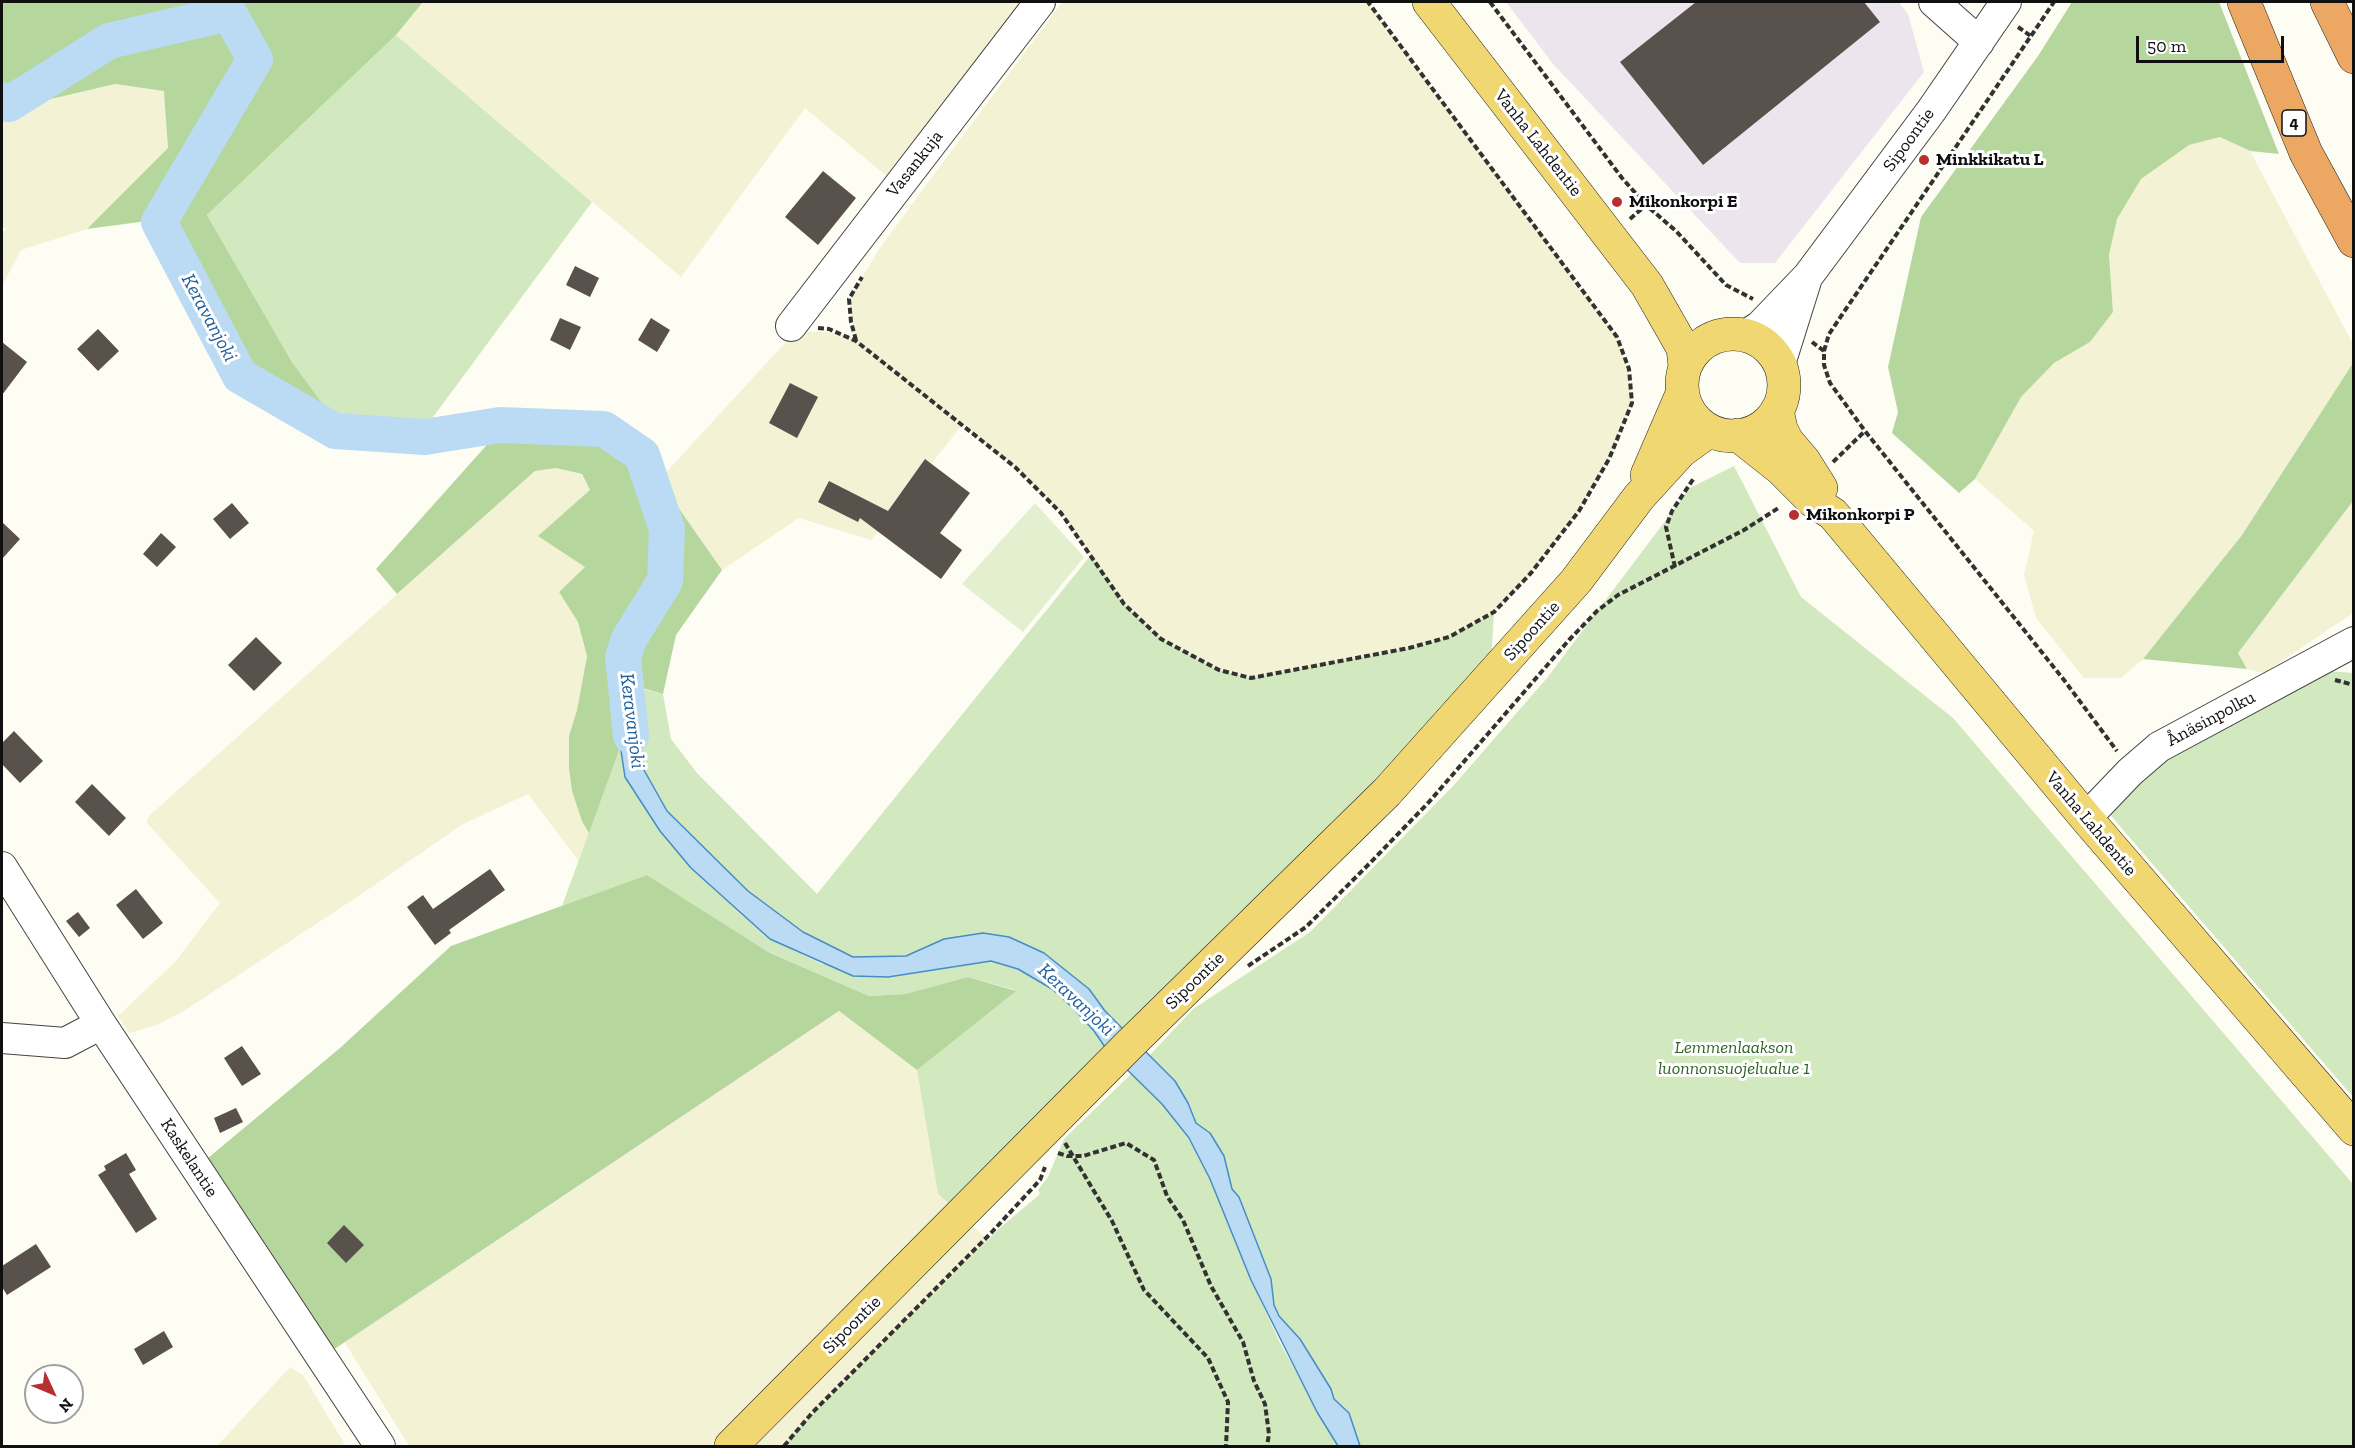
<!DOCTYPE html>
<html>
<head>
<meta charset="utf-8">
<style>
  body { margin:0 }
  #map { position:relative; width:2355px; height:1448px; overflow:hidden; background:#fefdf3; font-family:"Zilla Slab",serif }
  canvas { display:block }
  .frame { position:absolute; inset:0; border:3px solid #101010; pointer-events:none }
  .north { position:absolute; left:24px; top:1364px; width:60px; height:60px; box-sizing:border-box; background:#fff; border:2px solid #9f9f9f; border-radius:50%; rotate:134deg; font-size:16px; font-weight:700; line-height:24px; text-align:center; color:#101010 }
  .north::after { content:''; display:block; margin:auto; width:21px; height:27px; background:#b82f2f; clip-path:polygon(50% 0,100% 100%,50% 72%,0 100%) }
  .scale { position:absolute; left:2136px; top:36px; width:148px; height:27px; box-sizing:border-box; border:3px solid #101010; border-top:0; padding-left:8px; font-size:18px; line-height:21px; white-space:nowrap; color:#101010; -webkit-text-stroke:4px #fff; paint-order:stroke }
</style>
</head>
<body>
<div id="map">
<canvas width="2355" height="1448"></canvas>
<div class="frame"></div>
<div class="north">N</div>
<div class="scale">50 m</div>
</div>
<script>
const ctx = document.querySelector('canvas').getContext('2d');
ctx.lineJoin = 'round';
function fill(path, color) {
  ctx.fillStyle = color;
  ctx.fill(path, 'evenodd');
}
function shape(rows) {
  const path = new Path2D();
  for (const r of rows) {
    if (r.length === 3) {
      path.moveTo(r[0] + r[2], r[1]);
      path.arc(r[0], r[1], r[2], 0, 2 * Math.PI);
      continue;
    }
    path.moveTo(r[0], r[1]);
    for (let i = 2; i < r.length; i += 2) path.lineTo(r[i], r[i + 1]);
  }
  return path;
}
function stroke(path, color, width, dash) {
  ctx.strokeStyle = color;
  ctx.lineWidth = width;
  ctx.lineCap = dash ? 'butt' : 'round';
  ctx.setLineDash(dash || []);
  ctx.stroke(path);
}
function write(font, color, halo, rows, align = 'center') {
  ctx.font = font + ' "Zilla Slab",serif';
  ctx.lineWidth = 6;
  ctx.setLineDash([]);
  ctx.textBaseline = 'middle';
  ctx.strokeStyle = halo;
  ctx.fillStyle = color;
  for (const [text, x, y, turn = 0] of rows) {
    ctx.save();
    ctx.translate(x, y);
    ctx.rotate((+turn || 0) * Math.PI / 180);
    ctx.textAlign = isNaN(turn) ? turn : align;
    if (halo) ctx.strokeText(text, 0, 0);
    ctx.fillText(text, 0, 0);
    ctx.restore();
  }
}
fill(shape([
  [1506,2,1899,2,1908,14,1924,72,1775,263,1740,263,1553,64]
]), '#ede5ed');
fill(shape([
  [423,2,1021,2,889,178,805,108,681,277,396,35],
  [1062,2,1368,2,1617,337,1629,369,1632,403,1609,459,1579,511,1531,573,1494,612,1449,637,1409,648,1251,678,1219,670,1161,639,1124,604,1061,513,1015,467,962,425,871,540,799,518,722,570,659,480,796,331,826,332,855,338,849,299,879,249],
  [115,84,165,91,168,148,87,229,21,250,2,286,2,234,7,228,2,228,2,111],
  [2220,137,2250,151,2353,344,2353,363,2242,535,2143,659,2121,678,2084,678,2036,618,2024,575,2034,531,1975,479,2021,397,2054,363,2090,342,2113,312,2109,255,2117,219,2141,178,2189,145],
  [556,468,581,474,590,489,585,567,559,592,578,622,587,656,577,710,569,736,569,769,572,791,601,849,583,867,528,794,463,824,363,893,187,1009,157,1025,129,1033,118,1016,175,962,220,903,146,822,150,815,535,471],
  [2353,501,2353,613,2264,673,2247,669,2238,653],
  [839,1011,917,1070,938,1194,1011,1261,1230,1446,409,1446,344,1341],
  [290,1367,303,1375,346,1446,217,1446]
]), '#f3f2d4');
fill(shape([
  [396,35,592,202,425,428,339,426,292,362,207,215],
  [1734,466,1801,597,1953,718,2353,1184,2353,1446,1360,1446,1349,1413,1334,1399,1331,1389,1300,1339,1279,1316,1274,1305,1271,1279,1239,1197,1232,1190,1223,1156,1210,1133,1196,1123,1188,1103,1175,1081,1149,1056,1193,1009,1310,932,1454,785,1547,678,1690,488],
  [1091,555,1124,604,1161,639,1219,670,1250,678,1409,648,1449,637,1494,612,1491,662,1171,1004,1162,989,1160,997,1126,1031,1105,1011,1089,989,1074,978,944,939,906,956,853,957,803,932,748,891,667,811,644,770,639,733,640,707,632,686,663,694,671,739,697,773,817,894],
  [2304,669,2353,673,2353,1097,2100,803],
  [620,748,625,777,691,868,770,939,822,964,955,967,991,961,1018,969,1052,989,1072,1007,1094,1031,1107,1050,949,1204,938,1194,917,1070,1015,990,968,977,905,994,869,996,770,953,647,875,562,906],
  [1132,1073,1162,1104,1190,1141,1210,1179,1251,1280,1280,1343,1338,1446,784,1446,794,1433,1001,1227,1040,1194,1038,1190,1048,1177,1064,1139]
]), '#d2e8be');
fill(shape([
  [2,2,423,2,396,35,207,215,292,362,339,426,244,371,166,222,261,59,231,6,108,36,9,98,2,93],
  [2072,2,2219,2,2279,154,2250,151,2220,137,2189,145,2141,179,2117,219,2109,255,2113,312,2090,342,2054,363,2021,397,1975,479,1959,493,1892,433,1898,412,1888,367,1921,217,2038,56],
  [228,17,249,59,155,220,87,229,168,148,164,91,115,84,13,108,113,47],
  [2353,363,2353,501,2238,653,2247,669,2143,659,2242,535],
  [501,429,603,433,638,457,663,531,660,579,626,634,618,658,612,692,620,748,589,833,582,821,572,791,569,769,569,736,577,710,587,656,578,622,559,592,585,567,538,536,590,490,582,474,556,468,535,471,397,594,376,569],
  [659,480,722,570,676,635,663,694,632,685,627,656,634,640,668,581,672,528],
  [647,875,770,953,869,996,905,994,968,977,1016,991,917,1070,839,1011,321,1358,196,1168,340,1048,451,946]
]), '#b5d79e');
fill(shape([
  [1035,503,1084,557,1023,632,962,584]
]), '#e3efcf');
const water = shape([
  [632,685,640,707,639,733,644,770,667,811,748,891,803,932,853,957,906,956,944,939,983,933,1009,937,1044,953,1089,989,1105,1011,1175,1081,1188,1103,1196,1123,1210,1133,1224,1156,1232,1189,1239,1197,1271,1279,1274,1305,1279,1316,1300,1339,1331,1389,1334,1399,1349,1413,1360,1446,1338,1446,1317,1412,1251,1280,1210,1179,1189,1138,1162,1104,1107,1050,1094,1031,1072,1007,1052,989,1018,969,991,961,888,977,853,976,770,939,691,868,660,831,625,777,612,692,632,685]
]);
fill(water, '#badbf3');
stroke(water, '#458dc6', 1.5);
stroke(shape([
  [2,100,9,104,109,41,229,13,255,59,159,222,240,376,335,431,425,437,500,425,604,429,642,455,667,529,665,581,629,639,623,657,631,736]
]), '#badbf3', 36);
fill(shape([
  [1696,2,1864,2,1880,22,1703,165,1620,62],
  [823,171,856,198,818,245,785,217],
  [575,266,599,278,590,297,566,285],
  [560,318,581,327,570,350,550,340],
  [651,318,670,330,657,352,638,340],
  [98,329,119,351,98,371,77,349],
  [2,342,27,362,2,395],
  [790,383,818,397,797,438,769,423],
  [925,459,970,493,940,533,962,550,941,579,860,518,858,522,818,502,829,481,888,511],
  [232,503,249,523,230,539,213,519],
  [2,522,20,539,2,559],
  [161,533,176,547,157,567,143,554],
  [256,637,282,663,254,691,228,665],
  [14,731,43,761,20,783,2,764,2,743],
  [92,784,126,818,109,836,75,802],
  [490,869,505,890,449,930,451,933,435,945,407,907,423,895,433,909],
  [136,889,163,923,143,939,116,905],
  [78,912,90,928,79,937,66,921],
  [242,1046,261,1074,242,1086,224,1058],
  [236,1108,243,1122,220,1133,214,1118],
  [126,1153,136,1170,129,1174,157,1219,136,1233,98,1175,106,1170,104,1166],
  [344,1225,364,1245,346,1263,327,1243],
  [36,1244,51,1267,7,1295,2,1287,2,1266],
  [164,1331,173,1347,143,1365,134,1349]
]), '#58514c');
const minor = shape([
  [1934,2,1979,42],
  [791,326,1040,2],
  [1746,335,1760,326,1808,276,1931,111,2006,2],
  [1780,364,1806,281],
  [2086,818,2130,772,2159,747,2354,642],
  [2,867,101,1024,380,1446],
  [2,1038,65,1043,101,1024]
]);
const major = shape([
  [1429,2,1647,285,1683,348,1685,366],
  [1733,385,51],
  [1777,410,1781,429,1787,441,1804,461,1821,488],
  [1738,435,1781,469,1813,501,1833,514,2086,818,2354,1129],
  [1647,475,1682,394],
  [731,1446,1128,1046,1387,792,1576,581,1639,497,1681,451,1709,431]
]);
const highway = shape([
  [2244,2,2306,153,2354,241],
  [2327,2,2354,57]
]);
stroke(minor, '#434343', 32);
stroke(major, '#212121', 34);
stroke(highway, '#212121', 34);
stroke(shape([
  [1490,2,1622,178,1646,205,1676,231,1726,285,1753,299],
  [2018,27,2032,37],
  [1630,219,1646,205],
  [818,328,829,329,856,341,1015,467,1061,513,1124,604,1161,639,1219,670,1251,678,1409,648,1449,637,1494,612,1531,573,1579,511,1609,459,1632,403,1629,369,1617,337,1368,2],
  [856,340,851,322,849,299,862,277],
  [1812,342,1824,351,1824,365,1830,383,1865,431,2064,680,2117,751],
  [1824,351,1829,334,2054,2],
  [1833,462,1865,431],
  [1675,567,1666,527,1672,511,1694,478],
  [2335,680,2354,685],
  [1248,966,1306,927,1370,863,1429,802,1569,640,1597,611,1618,595,1744,530,1780,507],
  [1065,1143,1112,1221,1144,1290,1208,1358,1228,1402,1226,1446],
  [1058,1153,1067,1156,1083,1156,1126,1143,1154,1160,1167,1196,1183,1220,1211,1286,1243,1342,1254,1381,1265,1404,1269,1434,1267,1446],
  [784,1446,812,1413,991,1233,1040,1180,1045,1167]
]), '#323232', 4, [6, 3]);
stroke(minor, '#fff', 30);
stroke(major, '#f0d771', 33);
stroke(highway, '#eca863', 33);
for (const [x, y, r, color] of [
  [1924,160,6,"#b82f2f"],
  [1617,202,6,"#b82f2f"],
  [1794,515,6,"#b82f2f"]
]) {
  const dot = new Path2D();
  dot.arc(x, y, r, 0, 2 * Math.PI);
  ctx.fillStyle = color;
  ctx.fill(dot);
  stroke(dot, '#fff', 2);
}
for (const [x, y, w] of [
  [2294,123,24]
]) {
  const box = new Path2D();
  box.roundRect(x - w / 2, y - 13, w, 26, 4.5);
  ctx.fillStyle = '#fff';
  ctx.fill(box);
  stroke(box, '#101010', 1.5);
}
write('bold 16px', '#101010', null, [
  ["4",2294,123]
]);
write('18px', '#101010', '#fff', [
  ["Sipoontie",1909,140,-54],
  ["Vanha Lahdentie",1538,143,52],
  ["Vasankuja",915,164,-52],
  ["Sipoontie",1532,631,-48],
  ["Ånäsinpolku",2211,719,-28],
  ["Vanha Lahdentie",2091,824,50],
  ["Sipoontie",1195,981,-44],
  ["Kaskelantie",189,1158,57],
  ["Sipoontie",852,1325,-45]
]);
write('bold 18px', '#101010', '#fff', [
  ["Minkkikatu L",1936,160],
  ["Mikonkorpi E",1629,202],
  ["Mikonkorpi P",1806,515]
], 'left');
write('italic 18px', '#2d6423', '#fff', [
  ["Lemmenlaakson",1734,1048],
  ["luonnonsuojelualue 1",1734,1069]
]);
write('italic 20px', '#1f5f9b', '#fff', [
  ["Keravanjoki",209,318,62],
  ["Keravanjoki",632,721,83],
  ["Keravanjoki",1076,1000,43]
]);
</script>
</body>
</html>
